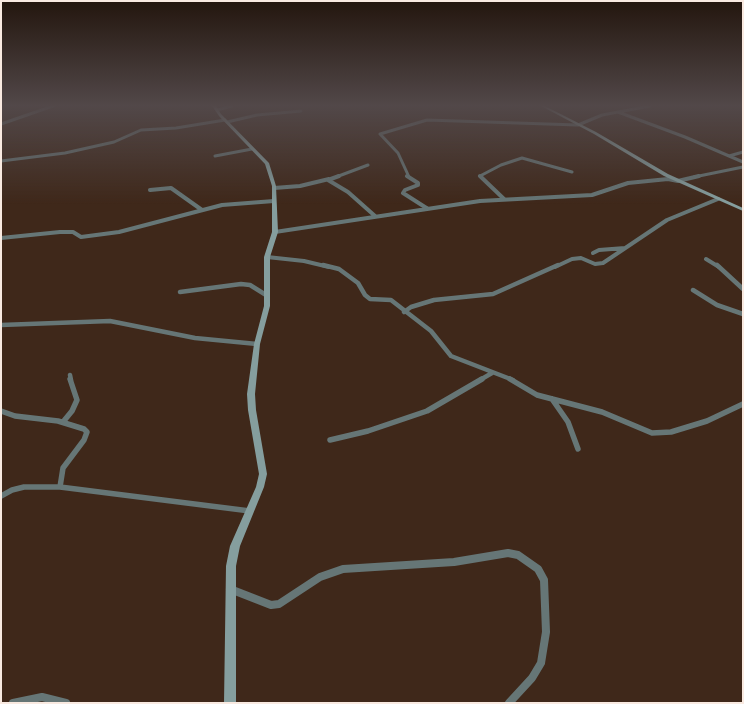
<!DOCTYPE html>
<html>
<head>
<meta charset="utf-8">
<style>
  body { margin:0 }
  #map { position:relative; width:744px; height:704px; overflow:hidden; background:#3f281a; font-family:Spectral,serif }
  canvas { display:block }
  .frame { position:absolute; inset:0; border:2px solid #f9eae1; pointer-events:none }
</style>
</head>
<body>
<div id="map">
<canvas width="744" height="704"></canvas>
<div class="frame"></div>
</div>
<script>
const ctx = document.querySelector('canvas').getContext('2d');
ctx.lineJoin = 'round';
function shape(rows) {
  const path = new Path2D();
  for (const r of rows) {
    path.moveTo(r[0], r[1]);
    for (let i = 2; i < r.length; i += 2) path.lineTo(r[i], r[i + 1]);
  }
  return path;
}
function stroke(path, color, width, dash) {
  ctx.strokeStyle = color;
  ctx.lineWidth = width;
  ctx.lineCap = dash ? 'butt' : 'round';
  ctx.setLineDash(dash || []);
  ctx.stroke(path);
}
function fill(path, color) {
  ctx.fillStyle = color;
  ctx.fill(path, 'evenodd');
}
stroke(shape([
  [217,110,232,106],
  [618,112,685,137,743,162],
  [227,122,257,115,301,111],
  [1,124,53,106],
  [215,156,252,149],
  [729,156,743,152],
  [1,161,65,153,114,142,141,130,176,128,225,120],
  [336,177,368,165],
  [409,177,398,153,380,134,427,120,578,125,602,115,650,106],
  [481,177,480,176,501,165,522,158,572,172],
  [694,177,743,167]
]), '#667676', 3);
stroke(shape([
  [339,176,328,180,348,192,375,216],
  [407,176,418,183,418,185,405,190,403,193,428,209],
  [480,176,504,199],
  [274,188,300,186,329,179],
  [150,190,171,188,202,210],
  [275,232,480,201,592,195,628,183,668,179,678,181,699,176],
  [1,238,60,232,73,232,81,237,119,232,222,205,274,201],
  [593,253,599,250,625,248],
  [267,257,304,261,329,267],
  [706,259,719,267],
  [555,267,572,259,581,258,595,264,603,263,667,220,718,199]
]), '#667676', 4);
stroke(shape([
  [323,265,339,269,358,283,365,295,370,299,391,300,431,331,451,356,513,380],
  [717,265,743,289],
  [693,290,717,305,743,314],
  [180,292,241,284,250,285,266,295],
  [404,312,411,307,434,300,493,294,558,265],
  [1,325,110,321,195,338,257,344],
  [70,375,71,380],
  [480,380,492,373]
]), '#667676', 4.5);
stroke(shape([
  [510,379,537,395,602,412,652,433,671,432,707,421,743,404],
  [552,399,568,422,578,449],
  [1,411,15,416,58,421,84,429,87,432,84,440,63,468,60,487],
  [63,422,72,411,77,400,70,379],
  [330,440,368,431,427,411,482,379],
  [1,496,12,490,24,487,60,487,250,511]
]), '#667676', 5.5);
stroke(shape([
  [230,589,271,605,279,604,320,577,343,569,454,562,508,553,518,555,538,569,544,580,546,632,541,663,532,678,509,703],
  [13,703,42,697,66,703]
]), '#667676', 8);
fill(shape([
  [212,106,216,106,221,114,269,163,276,186,278,232,270,257,270,306,260,344,255,394,256,410,267,474,264,487,240,546,236,566,236,703,224,703,226,566,230,546,256,487,259,474,248,410,247,394,254,344,264,306,264,257,272,232,272,186,265,164,219,116,212,106],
  [541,106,545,106,596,132,668,174,743,208,743,211,664,176,594,134,541,106]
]), '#859e9e');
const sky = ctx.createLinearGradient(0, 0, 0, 204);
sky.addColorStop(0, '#23160e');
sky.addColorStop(0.52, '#524849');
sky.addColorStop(1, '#52484900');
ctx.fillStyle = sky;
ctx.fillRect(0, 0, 744, 204);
</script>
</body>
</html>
